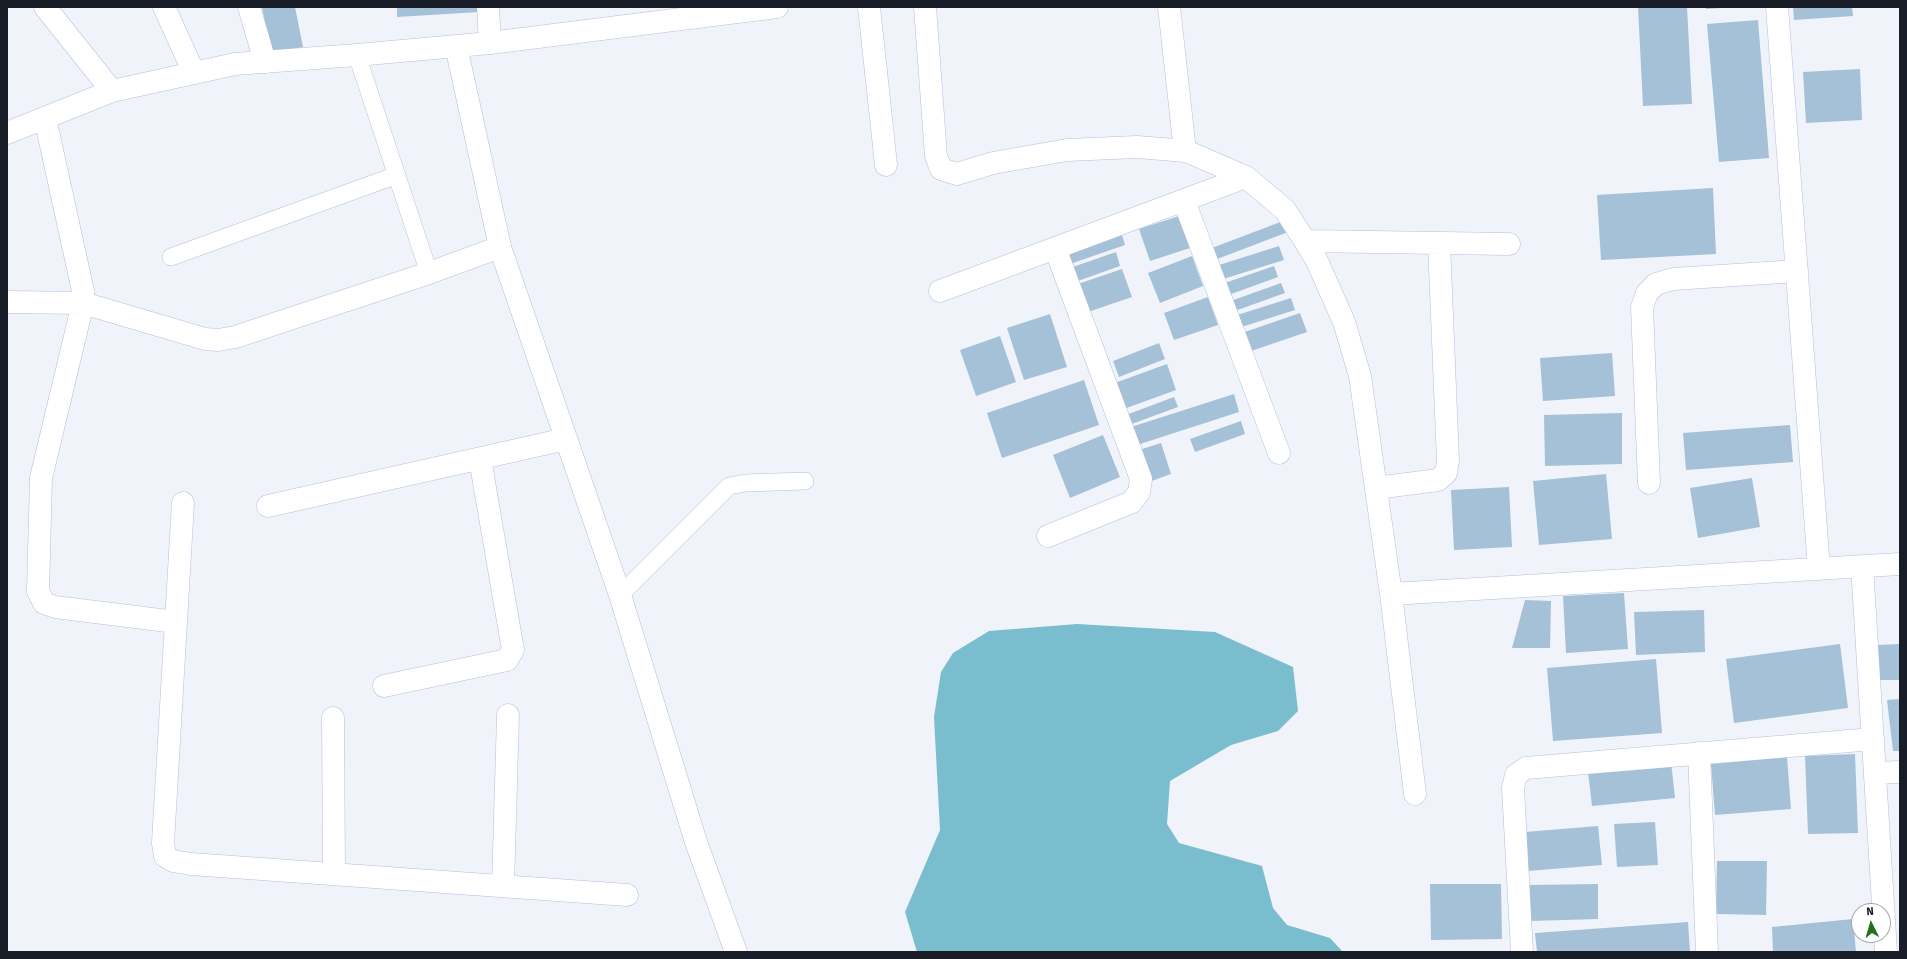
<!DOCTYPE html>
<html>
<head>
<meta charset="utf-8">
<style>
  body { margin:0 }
  #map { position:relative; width:1907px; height:959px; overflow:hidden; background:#f0f3fa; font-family:"Fira Sans",sans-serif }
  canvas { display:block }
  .frame { position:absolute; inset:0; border:8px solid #181d28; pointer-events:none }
  .north { position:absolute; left:1851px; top:903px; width:40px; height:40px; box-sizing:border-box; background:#fff; border:1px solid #a3a5a9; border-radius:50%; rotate:355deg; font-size:11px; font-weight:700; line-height:16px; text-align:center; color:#181d28 }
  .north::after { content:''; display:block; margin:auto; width:14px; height:18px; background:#20711a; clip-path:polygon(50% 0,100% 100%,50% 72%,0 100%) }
</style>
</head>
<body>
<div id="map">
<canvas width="1907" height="959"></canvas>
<div class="frame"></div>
<div class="north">N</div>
</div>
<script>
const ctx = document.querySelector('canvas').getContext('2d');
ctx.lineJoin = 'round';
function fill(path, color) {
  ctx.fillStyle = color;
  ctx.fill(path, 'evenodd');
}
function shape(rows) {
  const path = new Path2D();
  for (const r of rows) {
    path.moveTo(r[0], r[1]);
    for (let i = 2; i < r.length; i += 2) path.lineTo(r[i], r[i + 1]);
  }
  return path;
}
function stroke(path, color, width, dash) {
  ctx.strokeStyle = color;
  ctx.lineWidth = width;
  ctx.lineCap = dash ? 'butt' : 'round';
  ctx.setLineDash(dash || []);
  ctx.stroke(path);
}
fill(shape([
  [1077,624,1215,632,1293,667,1298,711,1278,731,1231,745,1170,781,1167,824,1179,843,1262,866,1273,908,1287,925,1330,938,1343,952,917,952,905,912,940,830,934,717,941,672,953,653,989,631]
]), '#79bdcf');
fill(shape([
  [262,7,295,7,303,47,271,53],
  [397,7,479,7,479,12,397,17],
  [1638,7,1687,7,1692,104,1643,106],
  [1706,7,1722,7,1722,8,1706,9],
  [1793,7,1852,7,1853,16,1794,20],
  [1758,20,1769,158,1719,162,1707,24],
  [1860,69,1862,120,1806,123,1803,72],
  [1713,188,1716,254,1601,260,1597,195],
  [1179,216,1190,248,1150,261,1139,229],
  [1283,221,1288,232,1212,261,1212,248],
  [1121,232,1125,245,1070,264,1065,251],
  [1279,246,1284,260,1220,280,1216,266],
  [1116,252,1120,266,1075,282,1070,268],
  [1192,256,1203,286,1160,303,1148,273],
  [1274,266,1278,277,1223,297,1219,285],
  [1122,269,1132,297,1085,313,1075,285],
  [1281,283,1285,293,1232,312,1228,302],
  [1208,297,1218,325,1174,340,1164,313],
  [1291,298,1295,310,1235,329,1231,317],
  [1300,313,1307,332,1248,352,1242,333],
  [1050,314,1067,367,1024,380,1007,328],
  [1000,336,1016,382,976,396,960,350],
  [1159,343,1165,359,1119,377,1113,361],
  [1612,353,1615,396,1543,401,1540,358],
  [1167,364,1176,390,1121,410,1112,384],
  [1084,380,1099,425,1002,458,987,413],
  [1234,394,1239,412,1137,445,1131,427],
  [1174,397,1178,407,1129,425,1126,415],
  [1622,413,1622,464,1545,466,1544,415],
  [1241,421,1245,434,1195,452,1190,439],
  [1790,425,1793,462,1686,470,1683,433],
  [1103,435,1120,477,1070,498,1053,455],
  [1161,443,1171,474,1146,483,1136,451],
  [1606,474,1612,539,1539,545,1533,481],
  [1752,478,1760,527,1698,538,1690,488],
  [1509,487,1512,547,1454,550,1451,490],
  [1624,593,1628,649,1566,653,1563,596],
  [1525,600,1551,601,1550,648,1512,648],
  [1704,610,1705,652,1636,655,1634,612],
  [1840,644,1848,708,1734,723,1726,659],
  [1900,644,1900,680,1877,680,1877,645],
  [1656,659,1662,733,1553,741,1547,668],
  [1900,699,1900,751,1893,751,1887,700],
  [1855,754,1858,833,1808,834,1805,756],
  [1787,757,1791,809,1715,815,1711,764],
  [1671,762,1675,798,1592,806,1588,772],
  [1655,822,1658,865,1617,867,1614,824],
  [1598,826,1602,865,1528,871,1525,832],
  [1717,861,1767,861,1766,915,1716,914],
  [1430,884,1501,884,1502,939,1431,940],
  [1598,884,1598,919,1530,921,1529,885],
  [1853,919,1856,952,1773,952,1772,927],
  [1688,922,1690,952,1537,952,1535,933]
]), '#a4c1d7');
const lane = shape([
  [357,55,429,273],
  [171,257,397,175],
  [620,595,729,486,746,483,805,481]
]);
const street = shape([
  [45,7,112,91],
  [164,7,194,73],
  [249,7,265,62],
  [488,7,490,43],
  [869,7,886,165],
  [925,7,936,156,941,169,957,174,993,163,1067,150,1137,147,1186,151,1246,177,1285,210,1305,241,1317,261,1344,322,1360,376,1391,594,1415,794],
  [1169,7,1185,151],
  [1777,7,1819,569],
  [45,118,83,291,83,303,41,478,38,591,44,603,55,607,176,622],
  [1184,201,1279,453],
  [1305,241,1509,244],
  [940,291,1246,177],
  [7,302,83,303,205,339,218,340,235,337,429,273,500,247],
  [1649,483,1642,307,1647,293,1656,284,1673,279,1797,271],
  [1376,488,1438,480,1446,473,1448,461,1439,243],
  [183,503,163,843,165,856,173,861,191,864,627,895],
  [268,506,566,439],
  [1048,536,1132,502,1139,492,1141,479,1055,248],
  [1862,566,1886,952],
  [1391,594,1900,564],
  [384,686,507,660,513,650,480,459],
  [333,718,334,874],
  [1699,753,1707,952],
  [1875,773,1900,772],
  [503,886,508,715],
  [1522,952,1513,788,1516,775,1526,768,1873,739]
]);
const secondary = shape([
  [456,46,500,247,620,595,696,842,736,952],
  [7,133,112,91,235,64,357,55,490,43,777,7]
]);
stroke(lane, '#b2bfdd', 18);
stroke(street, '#b2bfdd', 23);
stroke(secondary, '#b2bfdd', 23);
stroke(lane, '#fff', 17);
stroke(street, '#fff', 22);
stroke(secondary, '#fff', 22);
</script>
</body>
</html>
